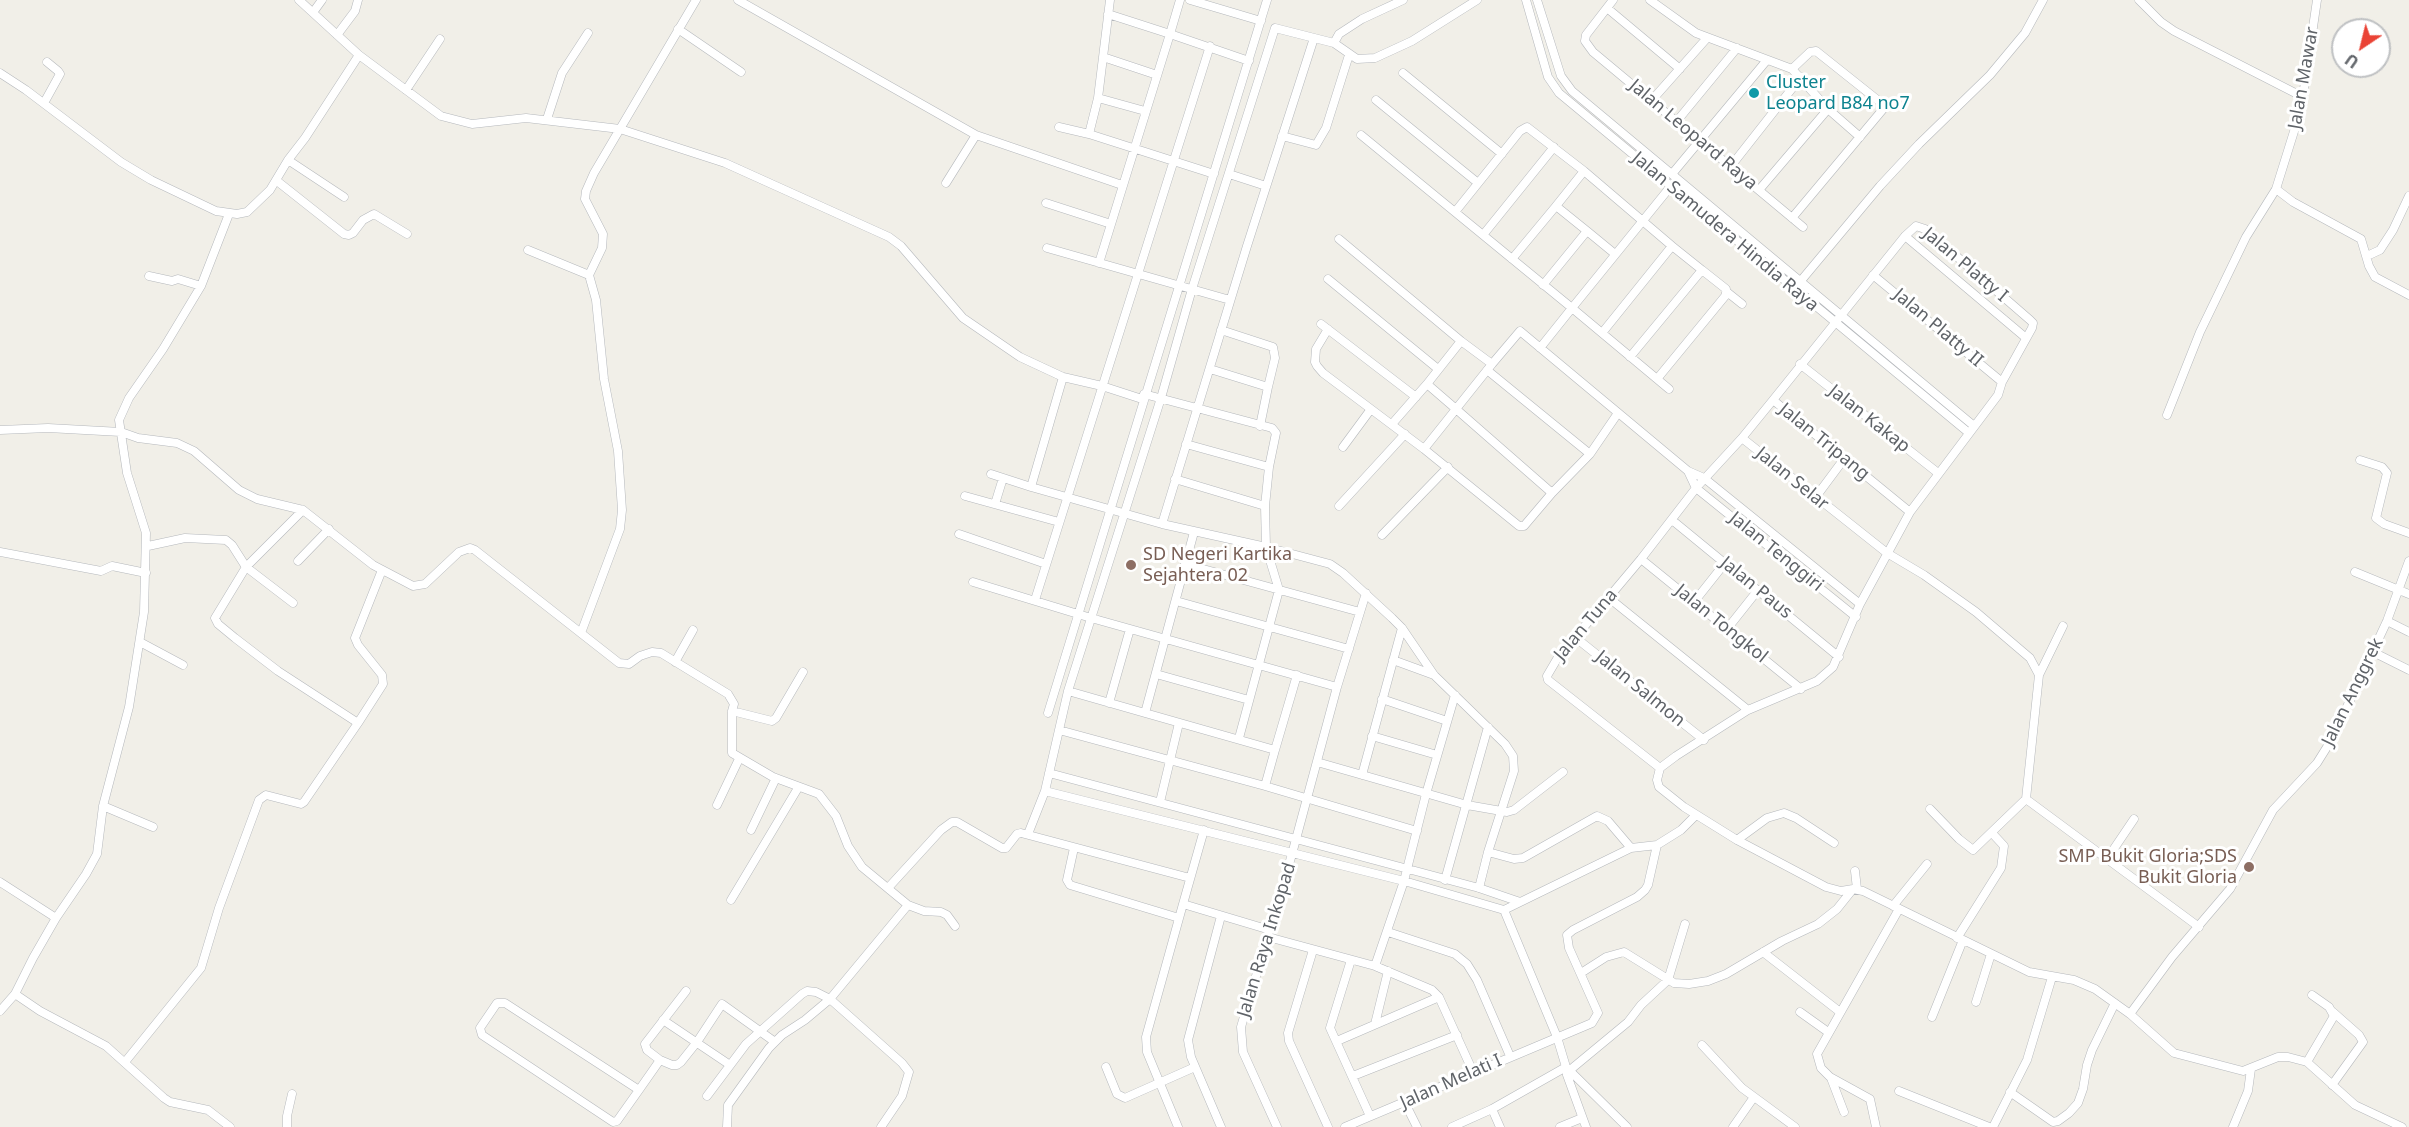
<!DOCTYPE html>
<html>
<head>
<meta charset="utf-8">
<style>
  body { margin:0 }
  #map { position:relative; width:2409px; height:1127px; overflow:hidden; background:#f1efe8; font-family:"Noto Sans",sans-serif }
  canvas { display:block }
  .north { position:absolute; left:2331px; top:18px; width:60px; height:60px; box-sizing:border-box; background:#fff; border:2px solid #bfc1c3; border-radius:50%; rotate:215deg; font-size:16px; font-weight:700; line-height:24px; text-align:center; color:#5f6368 }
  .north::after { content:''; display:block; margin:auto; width:21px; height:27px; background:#ea4335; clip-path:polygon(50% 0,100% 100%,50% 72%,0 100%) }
</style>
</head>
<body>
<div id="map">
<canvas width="2409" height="1127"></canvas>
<div class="north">U</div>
</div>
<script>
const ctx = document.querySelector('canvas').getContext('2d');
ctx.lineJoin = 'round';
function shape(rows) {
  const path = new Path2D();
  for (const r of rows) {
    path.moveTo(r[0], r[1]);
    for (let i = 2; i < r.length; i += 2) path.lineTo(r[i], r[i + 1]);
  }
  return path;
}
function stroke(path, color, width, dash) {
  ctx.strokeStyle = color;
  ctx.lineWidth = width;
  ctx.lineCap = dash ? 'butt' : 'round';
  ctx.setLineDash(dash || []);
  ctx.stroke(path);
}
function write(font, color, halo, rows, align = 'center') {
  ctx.font = font + ' "Noto Sans",sans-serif';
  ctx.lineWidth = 6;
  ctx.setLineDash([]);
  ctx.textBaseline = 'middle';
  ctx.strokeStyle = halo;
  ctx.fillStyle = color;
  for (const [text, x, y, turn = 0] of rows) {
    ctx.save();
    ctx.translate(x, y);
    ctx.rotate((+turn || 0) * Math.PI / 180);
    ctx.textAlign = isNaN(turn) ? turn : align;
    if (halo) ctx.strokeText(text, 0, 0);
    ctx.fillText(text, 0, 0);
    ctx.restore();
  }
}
const street = shape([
  [299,0,359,55,441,116,472,124,526,118,620,129,725,163,889,237,901,246,963,318,1020,357,1063,377,1102,386,1142,399],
  [738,0,976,135,1122,185],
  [1110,0,1098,98,1089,134,1214,174],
  [1180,0,1170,34,1249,61],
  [1190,0,1261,21],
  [1403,0,1362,19,1339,34,1334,43,1357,59,1375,58,1412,41,1477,0],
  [1526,0,1548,77,1559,93,1969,433],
  [1537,0,1561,76,1572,91,1974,426],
  [1613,0,1586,35,1585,41,1593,52,1803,227],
  [1650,0,1696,33,1792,69,1828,109,1860,137],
  [2139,0,2161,22,2174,31,2303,97],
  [1607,8,1680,69],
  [314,11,322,0],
  [678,29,741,72],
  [337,35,355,11,358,0],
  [1314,38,1247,246,1162,524,1266,547,1330,564,1343,573,1392,618,1402,628,1434,675,1505,744,1513,756,1514,771,1488,852,1514,859,1523,858,1597,816,1608,821,1631,848],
  [1334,43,1275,28,1192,289,1161,398,1068,691,1059,730,1265,786,1417,831],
  [1103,57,1157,75],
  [0,73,26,90,121,162,151,180,216,211,237,214,247,212,270,190,288,160,305,138,359,55],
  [1403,73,1502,154],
  [406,90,440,39],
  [1098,98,1145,111],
  [1376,100,1478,183],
  [1652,100,1707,38],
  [44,103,60,74,58,71,47,62],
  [547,119,562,73,588,33],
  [1677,121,1737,48],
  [1059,127,1089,134],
  [1361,135,1572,308,1671,186],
  [1282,136,1316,145,1326,128,1349,55],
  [288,160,344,197],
  [1731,166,1801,77],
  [1229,174,1266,186],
  [1672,174,1767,60],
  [277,181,344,234,349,235,353,233,363,220,374,214,407,234],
  [946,183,976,135],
  [2276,189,2293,202,2361,239,2369,266,2375,277,2409,295],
  [1759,190,1828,109],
  [1046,203,1111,224],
  [1556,206,1584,171],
  [1455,212,1520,131,1527,127,1584,171,1672,246],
  [1792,218,1884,108,1880,102,1816,51,1810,52,1792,69],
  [1483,235,1554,147],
  [1905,236,2026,338],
  [1339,239,1461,341],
  [1047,248,1230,300],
  [528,250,589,275],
  [2367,256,2380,250,2393,230,2409,196],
  [1512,259,1556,206,1587,231],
  [1099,263,1170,34,1108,14],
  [1873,275,2002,382],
  [149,276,172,281,178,279,201,286],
  [1328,279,1438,369],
  [1799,283,1880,186,1919,144,1990,75,2025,33,2043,0],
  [1543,285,1587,231,1615,254],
  [1727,292,1742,304],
  [1321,324,1416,397],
  [1328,329,1316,349,1315,362,1317,366,1323,373,1424,449],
  [1221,330,1273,347,1275,358,1268,387],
  [1602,333,1672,246,1702,270],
  [1540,348,1572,308,1669,389],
  [1630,357,1702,270,1726,289,1726,295,1657,379],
  [1800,364,1938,473],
  [1210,369,1268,387,1260,426],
  [1487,370,1590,454],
  [1063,377,1031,487,1162,524],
  [1427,384,1461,341,1492,364],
  [1144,394,1272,428,1276,433,1269,467,1265,506,1266,547,1279,590,1239,738],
  [2167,415,2200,332,2246,237,2276,189,2301,109,2317,0],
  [1392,424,1427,384,1456,409,1552,493,1524,526,1519,526,1424,449,1492,364,1520,331,1688,471,1704,478,1860,604],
  [0,430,48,428,121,432,138,438,177,443,194,451,239,490,257,499,303,510,373,565,413,586,425,584,459,552,470,548,475,550,619,663,629,664,640,656,652,652,661,653,728,694,734,704,732,711,732,753,773,777,819,794,836,816,848,846,862,867,908,905,830,999,902,1063,909,1072,902,1096,881,1127],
  [1742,438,1773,400],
  [1186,444,1269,467],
  [1343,447,1371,409],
  [2360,460,2382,467,2387,473,2376,518,2384,524,2409,533],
  [1688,471,1696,488,1856,617],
  [991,474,1031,487],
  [1175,479,1265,506],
  [1552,493,1590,454,1618,413],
  [965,496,1059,522],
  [1815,498,1844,459],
  [995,504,1003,478],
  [1339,506,1405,434],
  [1910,512,1773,400,1905,236,1916,226,1925,229,2030,320,2033,323,2032,328,2002,382,1998,395,1910,512,1860,604,1833,667,1817,681,1748,710,1676,756,1660,768,1657,780,1659,787,1684,807,1737,840,1826,887,1841,891,1853,889,1863,891,2029,972,2074,980,2095,989,2130,1014,2174,1053,2243,1071,2278,1057,2288,1057,2307,1062,2355,1105,2402,1127],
  [1672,520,1839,657],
  [1194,532,1145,713,1275,750,1265,786],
  [959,534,1046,564],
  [1382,535,1448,467],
  [148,546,185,538,226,540,232,545,246,567,293,603],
  [0,552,101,571,112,566,146,573],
  [1641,559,1801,689],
  [298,561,329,529],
  [1185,564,1360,612],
  [2355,572,2409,594],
  [973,582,1091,618,1337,687],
  [1609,598,1748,710],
  [1035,600,1210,46],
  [1176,601,1349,649],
  [1694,602,1725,563],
  [2387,621,2409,632],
  [1727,629,1758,590],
  [581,633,620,529,622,510,618,451,604,379,596,300,589,275,602,248,603,234,585,199,586,191,594,173,696,0],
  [1576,638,1704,740],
  [140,642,183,665],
  [2373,652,2409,670],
  [1393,660,1434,675],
  [675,662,693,630],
  [1156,674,1249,700],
  [1068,691,1145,713],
  [1382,699,1447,721],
  [1109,703,1130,629],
  [732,711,772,721,776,718,803,672],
  [1048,713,1267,0],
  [358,723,383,684,382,675,358,645,355,638,382,570],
  [1372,736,1437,755],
  [1275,750,1297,675],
  [1317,762,1467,805,1507,812,1514,810,1563,772],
  [1660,768,1548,680,1547,676,1557,659,1641,559,1696,488,1742,438,1887,553,1924,575,1976,612,2030,658,2039,675],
  [1049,773,1479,888,1520,902],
  [1362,775,1402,628],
  [1045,791,1404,881,1504,910,1631,848,1657,845,1681,830,1696,815],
  [2026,799,2199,927],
  [1160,802,1179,723],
  [717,805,739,759],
  [103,806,153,827],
  [1930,809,1959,839,1973,850,2026,799,2039,675,2063,626],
  [751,830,776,778],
  [1204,830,1183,904,1270,930],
  [1028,834,1045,791,1059,730],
  [1737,840,1767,818,1784,813,1796,818,1834,843],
  [1074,848,1067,880,1070,885,1179,918],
  [2107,859,2134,819],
  [1855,871,1857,889],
  [1445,880,1488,727],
  [0,882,56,918],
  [888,888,941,830,952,822,957,822,1002,848,1006,848,1017,834,1021,833,1190,878],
  [1479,888,1488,852],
  [731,900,798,788],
  [908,905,924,911,941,912,947,915,955,926],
  [1893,906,1927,864],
  [1504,910,1557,1037,1566,1067,1627,1127],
  [1221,916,1188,1040,1191,1057,1221,1127],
  [1388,932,1455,954,1467,964,1477,980,1510,1056],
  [1268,937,1375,966,1432,990,1439,997,1474,1074],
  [1957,938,2001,868,2004,846,1992,833],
  [1313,950,1288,1033,1289,1041,1328,1127],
  [1763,952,1840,1012],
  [1351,960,1330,1028,1370,1116],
  [1375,966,1404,881,1426,794,1455,695],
  [1581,973,1606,957,1624,952,1674,983,1689,984,1708,981,1726,974,1782,941,1818,924,1837,909,1853,889],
  [686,991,645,1044,647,1050,660,1060,672,1065,677,1065,681,1062,697,1042,722,1004,775,1042],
  [15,994,40,1011,106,1046,164,1098,170,1102,208,1110,230,1127],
  [1976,1002,1991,954],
  [0,1011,15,994,33,958,56,918,86,874,97,854,103,806,129,707,144,612,146,533,127,473,119,420,129,398,163,349,201,286,229,214],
  [1800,1012,1828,1032],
  [2130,1014,2172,957,2230,889,2273,810,2317,763,2332,739,2387,621,2409,561],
  [1932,1017,1963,940],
  [663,1020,730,1065],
  [1375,1024,1388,971],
  [1337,1041,1439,997],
  [1702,1045,1742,1088,1795,1127],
  [125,1062,201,968,219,908,259,800,266,795,301,804,304,802,358,723,278,671,235,638,218,624,215,618,246,567,303,510],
  [2307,1062,2334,1016,2329,1007,2312,995],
  [1106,1067,1117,1094,1125,1098,1195,1067],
  [1570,1070,1628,1022,1641,1005,1668,980,1685,924],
  [1353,1076,1457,1035],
  [1831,1078,1844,1112],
  [2332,1085,2363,1042,2359,1035,2333,1012],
  [639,1090,505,1003,497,1003,480,1028,482,1035,613,1122,617,1121,639,1090,660,1060],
  [1899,1091,1989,1127],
  [2010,1092,2053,1122,2058,1121,2069,1113,2078,1103,2083,1089,2087,1065,2092,1050,2115,1003],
  [707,1096,746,1044,802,994,807,991,816,992,830,999,805,1020,782,1035,769,1048,728,1105,727,1127],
  [1405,1103,1417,1127],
  [1492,1109,1500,1127],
  [287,1127,287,1116,292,1094],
  [1178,1127,1147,1052,1146,1037,1183,904],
  [1277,1127,1243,1052,1241,1027,1292,854,1337,687,1366,593],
  [1345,1127,1592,1023,1598,1013,1569,948,1567,935,1573,930,1637,897,1645,890,1648,885,1657,845],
  [1452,1127,1492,1109,1566,1067,1567,1075,1586,1127],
  [1560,1127,1582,1118],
  [1733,1127,1754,1097],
  [1876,1127,1870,1099,1830,1077,1821,1068,1817,1054,1899,909],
  [1993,1127,2027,1060,2052,977],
  [2233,1127,2248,1091,2251,1069]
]);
stroke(street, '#b5b8bc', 9);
stroke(street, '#fff', 8);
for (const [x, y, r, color] of [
  [1754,93,6,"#0f9aa8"],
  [1131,565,6,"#8d6e63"],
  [2249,867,6,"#8d6e63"]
]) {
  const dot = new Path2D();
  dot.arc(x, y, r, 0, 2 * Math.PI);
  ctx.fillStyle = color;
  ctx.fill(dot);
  stroke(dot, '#fff', 2);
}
write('18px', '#5f6368', '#fff', [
  ["Jalan Mawar",2304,78,-80],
  ["Jalan Leopard Raya",1693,135,40],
  ["Jalan Samudera Hindia Raya",1725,232,40],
  ["Jalan Platty I",1965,265,40],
  ["Jalan Platty II",1938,328,40],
  ["Jalan Kakap",1869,419,38],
  ["Jalan Tripang",1824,442,39],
  ["Jalan Selar",1792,479,39],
  ["Jalan Tenggiri",1776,552,39],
  ["Jalan Paus",1756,588,39],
  ["Jalan Tongkol",1721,624,39],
  ["Jalan Tuna",1586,625,-50],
  ["Jalan Salmon",1640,689,39],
  ["Jalan Anggrek",2353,692,-64],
  ["Jalan Raya Inkopad",1267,940,-73],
  ["Jalan Melati I",1451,1082,-24]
]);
write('18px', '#0d838f', '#fff', [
  ["Cluster",1766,83],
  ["Leopard B84 no7",1766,104]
], 'left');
write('18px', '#785e54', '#fff', [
  ["SD Negeri Kartika",1143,555],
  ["Sejahtera 02",1143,576],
  ["SMP Bukit Gloria;SDS",2237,857,"right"],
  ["Bukit Gloria",2237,878,"right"]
], 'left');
</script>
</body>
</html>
